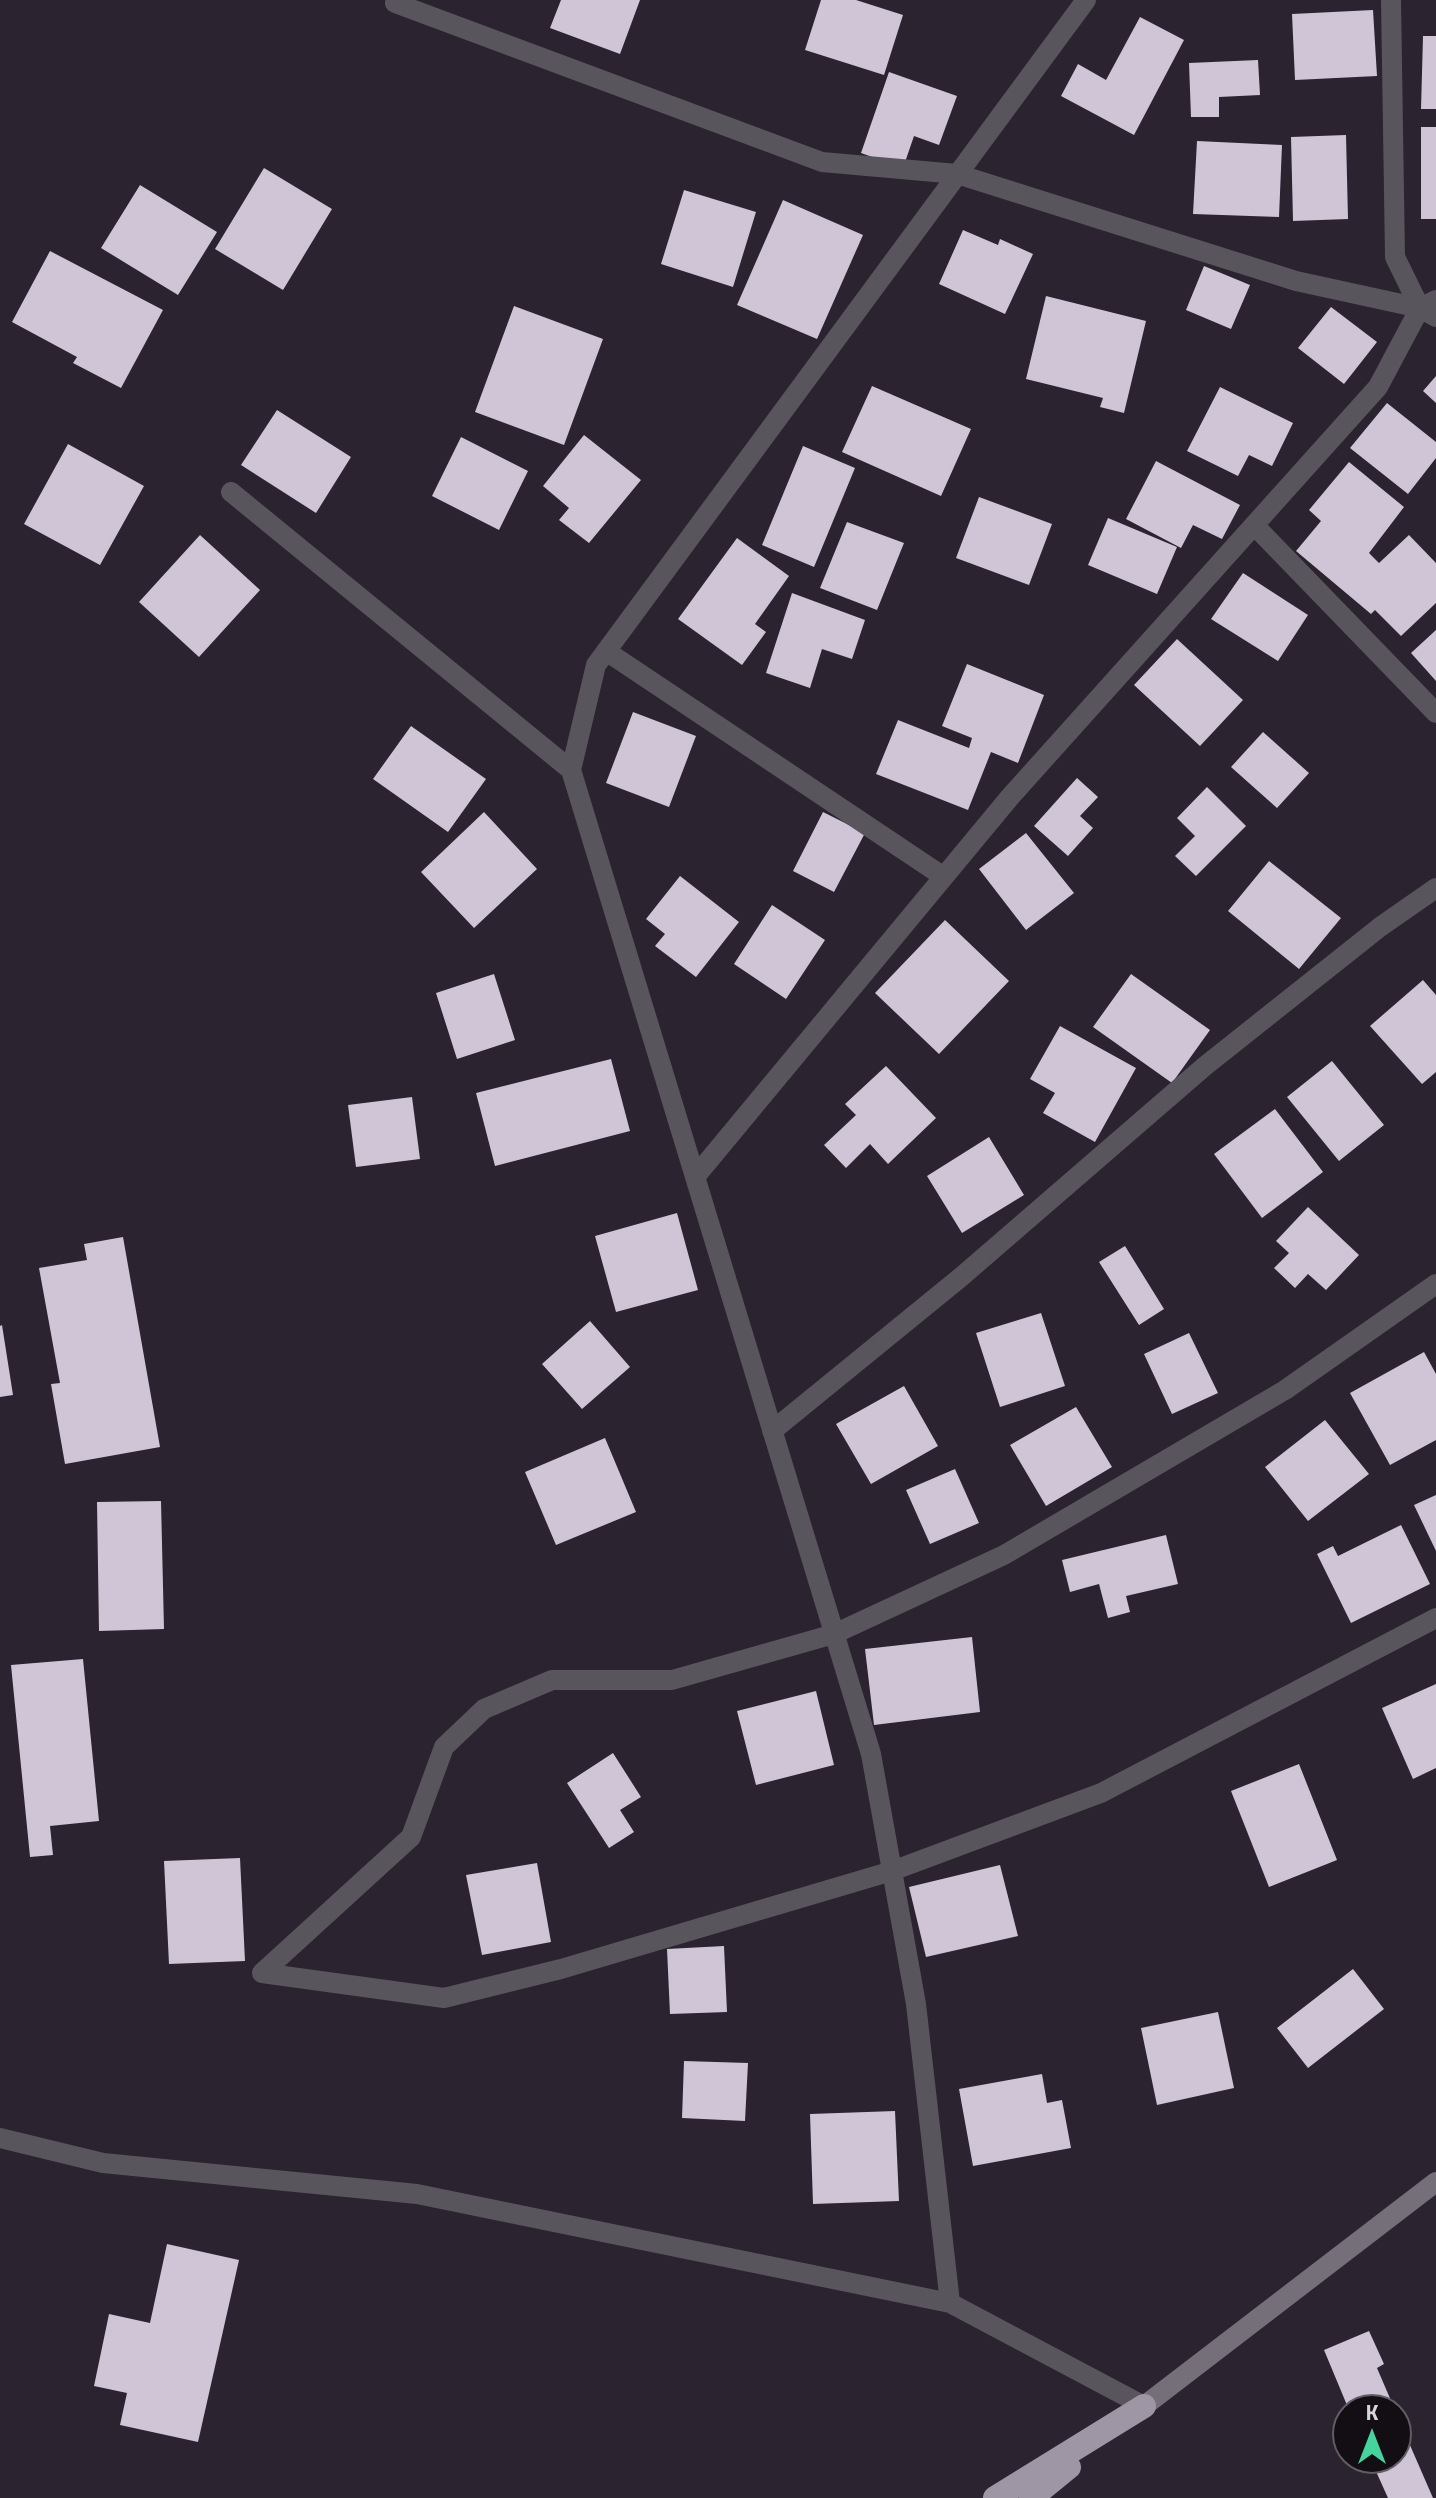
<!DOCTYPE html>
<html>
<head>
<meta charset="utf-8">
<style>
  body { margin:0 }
  #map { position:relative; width:1436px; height:2498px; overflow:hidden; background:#2b2330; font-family:"Titillium Web",sans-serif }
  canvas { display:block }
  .north { position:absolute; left:1332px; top:2394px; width:80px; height:80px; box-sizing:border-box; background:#120e14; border:2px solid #615d64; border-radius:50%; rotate:0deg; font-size:22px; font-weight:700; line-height:32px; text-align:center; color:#d8d3db }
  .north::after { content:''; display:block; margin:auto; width:28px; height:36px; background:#46d49e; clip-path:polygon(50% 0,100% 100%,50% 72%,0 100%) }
</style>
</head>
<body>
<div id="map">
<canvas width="1436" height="2498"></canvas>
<div class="north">K</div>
</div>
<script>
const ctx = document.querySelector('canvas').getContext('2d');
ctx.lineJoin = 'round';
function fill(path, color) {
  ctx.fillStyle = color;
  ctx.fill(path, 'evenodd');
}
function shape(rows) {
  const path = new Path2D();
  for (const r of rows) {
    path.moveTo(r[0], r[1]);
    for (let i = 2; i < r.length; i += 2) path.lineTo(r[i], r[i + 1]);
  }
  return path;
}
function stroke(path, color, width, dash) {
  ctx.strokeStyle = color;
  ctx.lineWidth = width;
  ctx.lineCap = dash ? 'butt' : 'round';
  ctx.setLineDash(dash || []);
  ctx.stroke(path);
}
fill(shape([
  [561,0,640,0,620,54,550,28],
  [821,0,856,0,903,15,884,75,805,50],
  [1373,10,1377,76,1295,80,1292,14],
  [1140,17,1184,40,1134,135,1061,96,1078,64,1106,80],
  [1423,36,1436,36,1436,109,1421,109],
  [1258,60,1260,95,1219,97,1219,117,1191,117,1189,63],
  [889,72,957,96,939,145,914,136,903,168,861,153],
  [1421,127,1436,127,1436,219,1421,219],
  [1346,135,1348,219,1293,221,1291,137],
  [1197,141,1282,145,1279,217,1193,214],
  [264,168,332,209,283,290,215,249],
  [140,185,217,232,178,295,101,248],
  [684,190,756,212,733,287,661,264],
  [783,200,863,235,817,339,737,305],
  [963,230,998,245,1000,239,1033,254,1005,314,939,284],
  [50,251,163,310,121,388,73,363,77,357,12,322],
  [1204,266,1250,285,1231,329,1186,310],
  [1046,296,1146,321,1124,413,1100,407,1103,398,1026,379],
  [514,306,603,339,564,445,475,412],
  [1331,307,1377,342,1344,384,1298,348],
  [1436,376,1436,403,1423,391],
  [872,386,971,429,941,496,842,452],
  [1220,387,1293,423,1272,466,1249,455,1238,476,1187,451],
  [1387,403,1436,442,1436,458,1408,494,1350,448],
  [277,410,351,457,316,513,241,465],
  [584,435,641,480,589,543,559,520,569,508,543,486],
  [461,437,528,471,499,530,432,496],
  [68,444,144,486,100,565,24,524],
  [803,446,855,468,814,567,762,545],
  [1156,461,1240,505,1222,539,1193,525,1181,548,1126,519],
  [1349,462,1404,507,1369,553,1379,563,1409,535,1436,563,1436,603,1401,636,1375,610,1371,614,1296,551,1321,521,1309,510],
  [979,497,1052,524,1029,585,956,558],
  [1108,518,1177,547,1157,594,1088,565],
  [847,522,904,543,877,610,820,588],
  [200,535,260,590,199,657,139,602],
  [737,538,789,576,755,624,766,632,742,665,678,619],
  [1243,573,1308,615,1278,661,1211,619],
  [792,593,865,620,852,659,822,649,810,688,766,673],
  [1436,630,1436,681,1411,653],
  [1177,639,1243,700,1200,746,1134,685],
  [967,664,1044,695,1018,763,991,752,968,810,876,774,898,720,969,748,972,738,942,726],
  [633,712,696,736,669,807,606,783],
  [411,726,486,779,448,832,373,779],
  [1263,732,1309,773,1277,808,1231,767],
  [1077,778,1098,797,1080,816,1093,828,1068,856,1034,826],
  [1207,787,1246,826,1196,876,1175,856,1195,836,1177,818],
  [484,812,537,869,474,928,421,872],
  [823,812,865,833,834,892,793,871],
  [1026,833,1074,893,1026,930,979,869],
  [1269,861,1341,918,1299,969,1228,911],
  [680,876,739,922,696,977,655,946,665,934,646,919],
  [772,905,825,940,786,999,734,964],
  [945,920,1009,981,939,1054,875,993],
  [494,974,515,1040,457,1059,436,993],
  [1131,974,1210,1030,1172,1083,1093,1027],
  [1423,980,1436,995,1436,1072,1422,1084,1370,1026],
  [1060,1026,1136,1068,1095,1142,1043,1113,1055,1093,1030,1079],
  [611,1059,630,1131,495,1166,476,1093],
  [1332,1061,1384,1125,1339,1161,1287,1097],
  [886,1066,936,1118,888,1164,870,1144,846,1168,824,1145,856,1115,845,1104],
  [412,1097,420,1159,356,1167,348,1105],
  [1275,1109,1323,1172,1262,1218,1214,1154],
  [989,1137,1024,1195,962,1233,927,1176],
  [1308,1207,1359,1255,1326,1290,1308,1274,1295,1288,1274,1268,1289,1253,1276,1241],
  [677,1213,698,1290,616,1312,595,1236],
  [123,1237,160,1447,65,1464,51,1384,60,1383,39,1268,87,1260,84,1244],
  [1125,1246,1164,1309,1139,1325,1099,1262],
  [1041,1313,1065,1386,1000,1407,976,1333],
  [590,1321,630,1367,582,1409,542,1364],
  [2,1325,13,1395,0,1397,0,1326],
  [1189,1333,1218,1393,1172,1414,1144,1354],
  [1424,1352,1436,1374,1436,1440,1390,1465,1350,1393],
  [904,1386,938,1446,871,1484,836,1424],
  [1076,1407,1112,1467,1046,1506,1010,1445],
  [1325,1420,1369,1474,1308,1521,1265,1467],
  [605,1438,636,1512,556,1545,525,1472],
  [955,1469,979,1523,930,1544,906,1490],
  [1436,1495,1436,1551,1414,1505],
  [161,1501,164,1629,99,1631,97,1502],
  [1401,1525,1430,1584,1351,1623,1317,1554,1333,1546,1338,1556],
  [1166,1535,1178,1584,1126,1596,1130,1612,1108,1618,1099,1584,1070,1592,1062,1560],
  [972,1637,980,1712,874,1725,865,1649],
  [83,1659,99,1821,50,1826,53,1855,30,1857,11,1665],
  [1436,1684,1436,1768,1413,1779,1382,1708],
  [816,1691,834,1765,756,1785,737,1711],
  [613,1753,641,1797,620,1810,634,1832,609,1848,567,1783],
  [1299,1764,1337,1860,1269,1887,1231,1791],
  [240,1858,245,1961,169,1964,164,1861],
  [537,1863,551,1942,482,1955,466,1875],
  [1000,1865,1018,1936,926,1957,909,1887],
  [724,1946,727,2012,670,2014,667,1949],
  [1353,1969,1384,2009,1308,2068,1277,2028],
  [1218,2012,1234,2088,1157,2105,1141,2028],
  [684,2061,748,2063,745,2121,682,2118],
  [1042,2074,1047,2103,1062,2100,1071,2148,973,2166,959,2089],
  [895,2111,899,2201,813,2204,810,2114],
  [167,2244,239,2260,198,2442,120,2425,127,2393,94,2386,109,2314,150,2323],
  [1369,2331,1384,2364,1377,2368,1395,2410,1349,2410,1324,2350],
  [1396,2413,1433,2498,1388,2498,1370,2458,1396,2458]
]), '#cfc5d6');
stroke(shape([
  [1391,0,1395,257,1420,308],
  [395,3,822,162,957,174,1296,281,1420,308,1436,317],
  [231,492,571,770],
  [1254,525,1436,713],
  [606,651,944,877],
  [695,1177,1010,797,1378,387,1420,308,1436,300],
  [1436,1284,1285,1390,1004,1555,834,1634,672,1680,552,1680,484,1709,444,1747,411,1837,262,1973,444,1998,561,1969,892,1871,1101,1793,1436,1618],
  [772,1431,961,1277,1205,1066,1380,927,1436,888],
  [0,2138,103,2163,417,2194,950,2303,1144,2406],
  [950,2303,916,2004,871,1754,571,770,596,665,1086,0]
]), '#59555c', 20);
stroke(shape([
  [1144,2406,1436,2182]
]), '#756f79', 20);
stroke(shape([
  [995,2498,1144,2406],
  [1031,2498,1069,2467]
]), '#9e95a5', 24);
</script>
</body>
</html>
